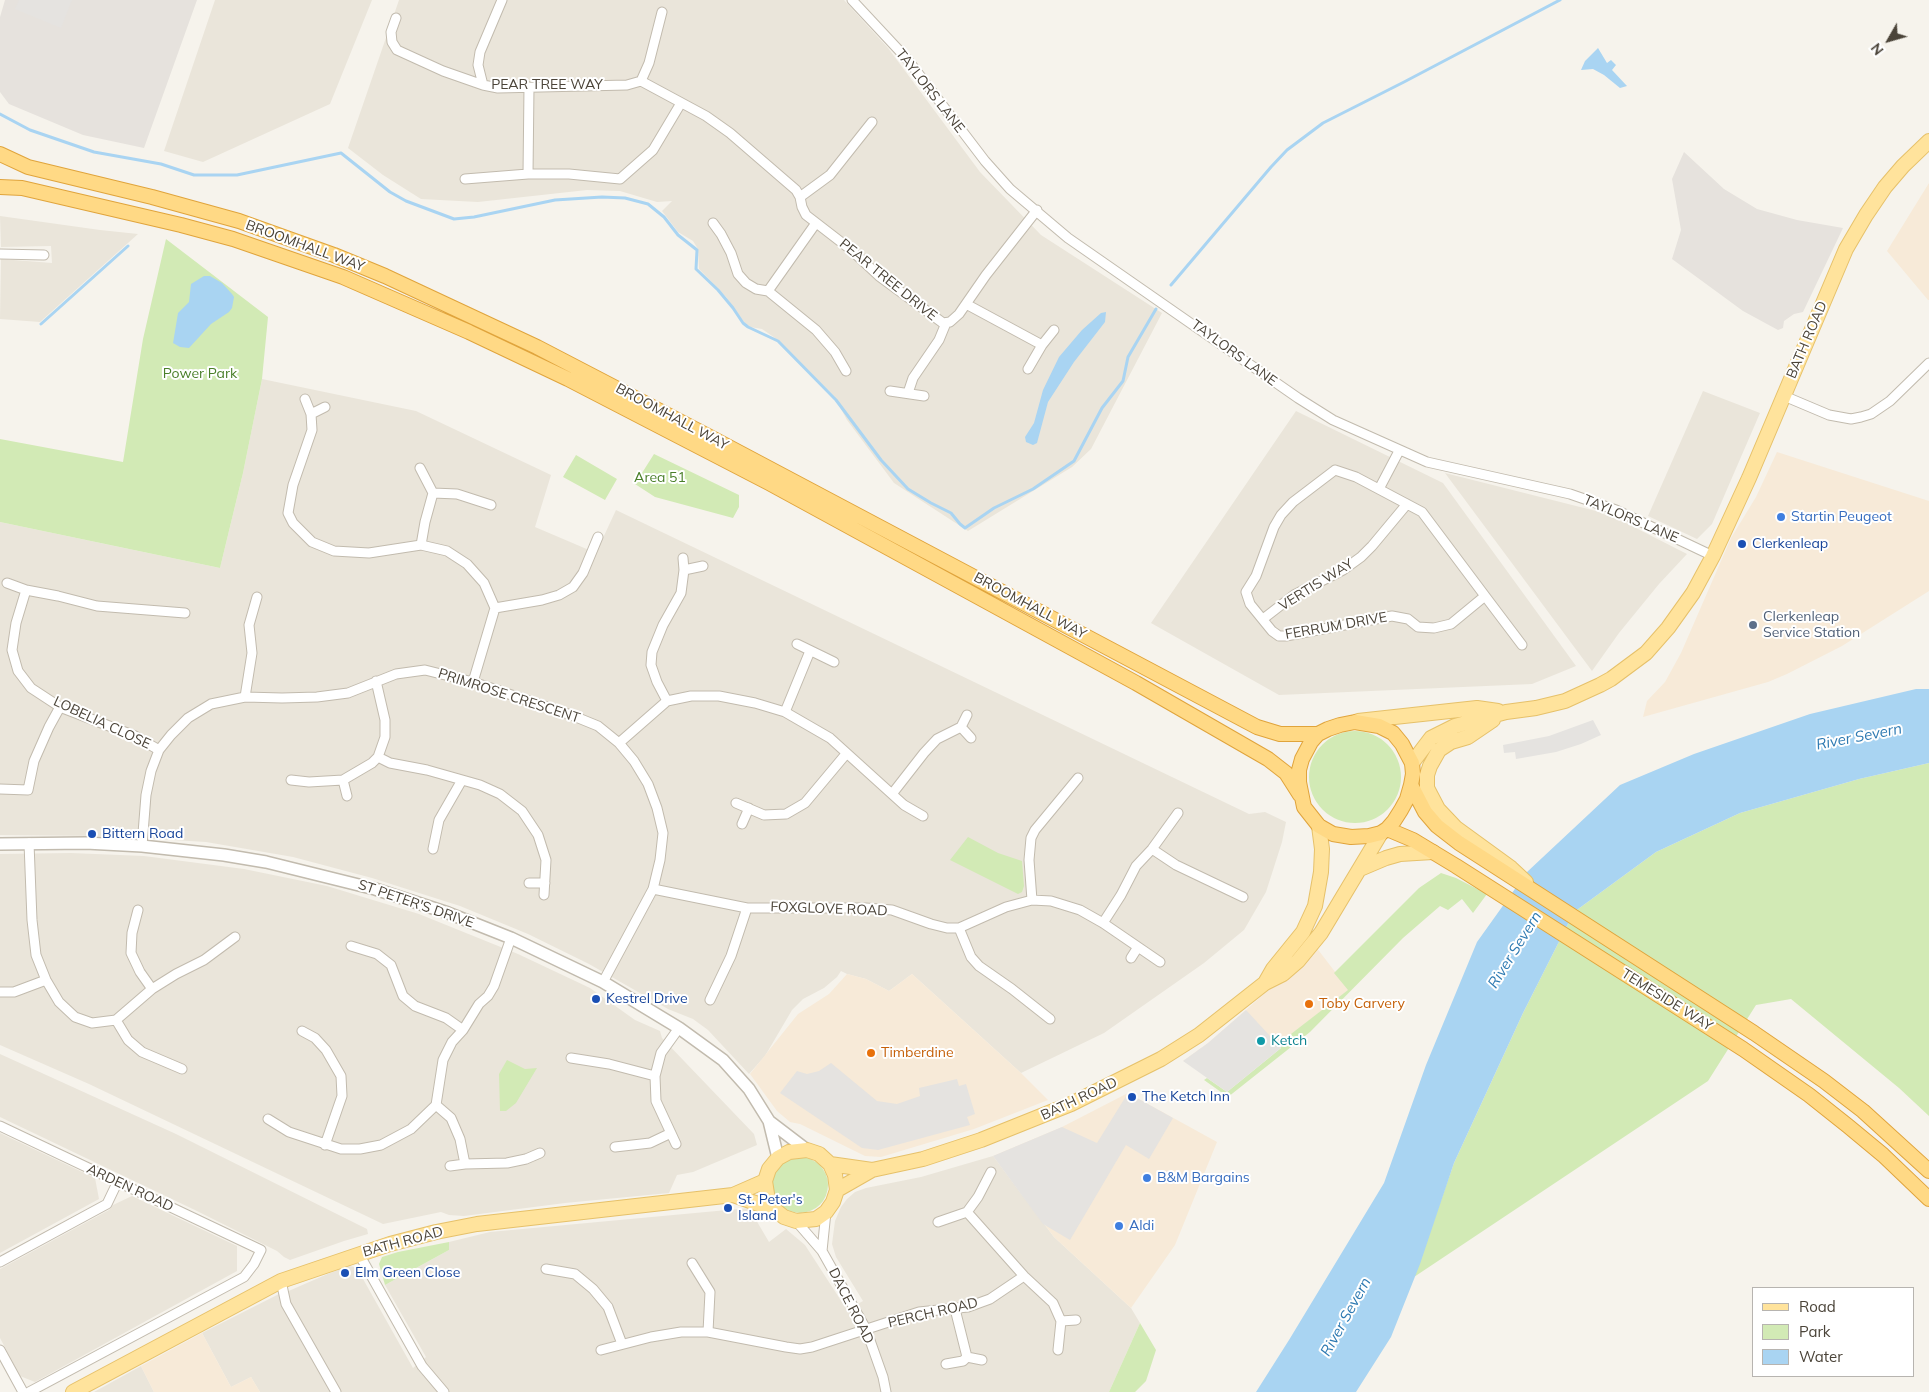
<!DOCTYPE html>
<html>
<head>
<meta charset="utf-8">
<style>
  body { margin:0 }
  #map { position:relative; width:1929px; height:1392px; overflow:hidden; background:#f6f3ec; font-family:Mulish,sans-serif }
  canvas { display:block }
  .legend { position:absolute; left:1752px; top:1287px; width:162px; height:90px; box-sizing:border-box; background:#fff; border:1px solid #b7b4b0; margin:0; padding:6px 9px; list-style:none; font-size:15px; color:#4b4439 }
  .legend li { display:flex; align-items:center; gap:10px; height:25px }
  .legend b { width:25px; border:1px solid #b7b4b0 }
  .north { position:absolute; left:1864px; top:15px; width:50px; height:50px; -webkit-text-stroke:4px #fff; paint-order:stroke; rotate:232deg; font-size:14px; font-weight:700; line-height:20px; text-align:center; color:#4b4439 }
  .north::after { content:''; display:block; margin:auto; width:18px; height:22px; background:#4b4439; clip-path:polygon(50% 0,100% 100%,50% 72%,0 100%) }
</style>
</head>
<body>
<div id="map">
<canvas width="1929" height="1392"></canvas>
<ul class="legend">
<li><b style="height:6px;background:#ffe39c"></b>Road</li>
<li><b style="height:14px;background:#d2eab5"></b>Park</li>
<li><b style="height:14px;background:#a9d4f2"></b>Water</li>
</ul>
<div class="north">N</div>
</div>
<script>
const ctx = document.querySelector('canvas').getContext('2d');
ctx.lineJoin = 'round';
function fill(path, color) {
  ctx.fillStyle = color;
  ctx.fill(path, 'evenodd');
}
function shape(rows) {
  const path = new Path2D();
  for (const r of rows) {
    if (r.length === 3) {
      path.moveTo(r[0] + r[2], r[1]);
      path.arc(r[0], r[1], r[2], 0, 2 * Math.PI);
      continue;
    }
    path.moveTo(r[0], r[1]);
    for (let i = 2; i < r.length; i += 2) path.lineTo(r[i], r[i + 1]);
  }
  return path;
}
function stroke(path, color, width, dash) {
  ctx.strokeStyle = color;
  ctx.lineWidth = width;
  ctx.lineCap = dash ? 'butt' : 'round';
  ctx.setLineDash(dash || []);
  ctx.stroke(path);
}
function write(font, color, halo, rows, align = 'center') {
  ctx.font = font + ' Mulish,sans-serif';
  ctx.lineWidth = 4;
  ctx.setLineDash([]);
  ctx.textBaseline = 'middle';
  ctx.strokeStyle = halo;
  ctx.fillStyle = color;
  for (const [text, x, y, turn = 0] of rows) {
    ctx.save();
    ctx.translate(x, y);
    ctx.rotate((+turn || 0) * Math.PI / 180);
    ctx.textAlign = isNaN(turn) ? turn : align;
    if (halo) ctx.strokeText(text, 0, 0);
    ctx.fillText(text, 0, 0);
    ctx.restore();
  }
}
fill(shape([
  [215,0,372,0,330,104,203,162,164,151],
  [399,0,844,0,888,48,980,172,1041,235,1162,313,1091,449,1072,467,968,531,894,483,847,420,834,396,778,340,762,329,750,327,744,322,726,297,699,269,698,249,693,241,678,232,662,211,672,201,657,202,620,191,587,190,478,202,421,199,383,175,348,148],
  [0,216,100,230,138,234,40,322,0,319,1,259,52,263,51,246,1,247],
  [262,379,416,411,551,475,535,527,596,553,616,510,1249,814,1265,812,1286,822,1282,842,1266,892,1244,930,1204,963,1104,1033,1021,1073,912,974,889,991,866,979,847,974,841,971,837,977,824,988,803,999,792,1010,765,1056,749,1074,708,1030,693,1019,668,1009,589,964,528,934,460,906,372,878,293,857,206,842,107,836,0,835,0,522,220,568,243,473],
  [1703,391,1760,413,1712,524,1697,539,1648,516],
  [1296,411,1443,483,1576,666,1532,684,1279,695,1151,623],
  [1445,473,1596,511,1628,524,1687,554,1659,584,1619,633,1592,671],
  [71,853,144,856,244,869,327,886,419,914,518,954,590,988,635,1020,660,1031,662,1038,754,1134,757,1145,693,1172,677,1175,669,1193,565,1203,464,1216,449,1215,441,1212,383,1224,89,1084,0,1045,0,854],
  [0,1054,176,1134,367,1229,368,1234,344,1241,290,1260,284,1257,277,1251,197,1211,0,1117],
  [0,1133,95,1178,99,1199,0,1253],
  [993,1156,1054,1237,1131,1308,1140,1323,1109,1392,339,1392,284,1293,330,1273,349,1266,354,1267,358,1270,413,1368,426,1357,385,1285,449,1250,449,1242,490,1232,749,1208,769,1242,786,1229,805,1245,847,1310,863,1301,836,1257,832,1244,835,1221,841,1207,847,1199,855,1192,866,1188,921,1177],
  [132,1196,237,1246,237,1271,35,1382,20,1376,0,1338,0,1269,109,1210,113,1205],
  [279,1294,331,1392,260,1392,251,1377,231,1387,202,1333],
  [141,1366,154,1392,94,1392]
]), '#eae5da');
fill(shape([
  [1929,183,1929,300,1928,300,1887,251],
  [1777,452,1929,501,1929,591,1842,646,1787,674,1768,682,1643,717,1647,701,1665,682,1681,653,1731,538,1756,497],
  [1316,947,1349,990,1279,1044,1281,1048,1183,1061,1208,1043,1246,1010],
  [847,974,866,979,889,991,912,974,1021,1073,1048,1100,974,1129,881,1157,865,1156,800,1124,790,1122,777,1111,750,1074,798,1014,829,994],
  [1128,1093,1217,1142,1175,1245,1131,1308,1054,1237,993,1156,1062,1127],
  [202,1333,231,1387,251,1377,260,1392,154,1392,141,1366]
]), '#f7ead8');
fill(shape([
  [5,0,197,0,144,148,83,135,9,104,0,92,0,17],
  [1684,152,1724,189,1757,209,1797,220,1843,228,1803,312,1794,314,1784,321,1783,328,1778,330,1743,311,1672,259,1681,230,1672,179]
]), '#e6e2dd');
fill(shape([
  [166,239,268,317,262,379,243,473,220,568,0,522,0,439,123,462,143,339],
  [654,454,739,495,739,507,733,518,655,497,635,484],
  [576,455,617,479,605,500,563,477],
  [1355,777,46],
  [1929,763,1929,1116,1899,1088,1791,999,1756,1005,1708,1081,1414,1277,1454,1163,1523,1013,1574,912,1656,852,1740,813,1859,779],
  [968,837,998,853,1022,861,1024,886,1022,892,1018,894,950,860],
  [1441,873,1456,878,1487,894,1473,913,1462,899,1448,910,1440,906,1403,938,1310,1032,1228,1097,1204,1080,1207,1078,1227,1092,1281,1048,1278,1044,1348,990,1334,973,1419,888],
  [507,1060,525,1069,537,1068,516,1103,506,1111,500,1111,499,1074],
  [800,1185,28],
  [449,1242,449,1250,385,1285,379,1264,382,1257,398,1252],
  [1140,1323,1156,1350,1146,1381,1135,1392,1109,1392]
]), '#d2eab5');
fill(shape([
  [19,0,72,0,61,28,15,9],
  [1593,720,1601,735,1581,744,1556,752,1516,759,1515,752,1504,753,1503,745,1549,736],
  [1246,1010,1281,1048,1227,1092,1183,1061,1208,1043],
  [831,1063,877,1101,897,1104,920,1096,919,1088,957,1079,959,1086,966,1084,975,1114,967,1117,970,1125,878,1150,862,1148,780,1093,797,1071,807,1074,819,1071],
  [1128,1093,1173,1118,1149,1159,1126,1145,1070,1240,1043,1224,993,1156,1062,1127,1097,1143]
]), '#e5e3e0');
fill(shape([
  [1598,48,1607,63,1611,60,1616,65,1612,70,1627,86,1620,88,1604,75,1593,69,1581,70,1585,61],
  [204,276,210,276,222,283,232,294,234,297,232,308,229,312,211,324,189,348,180,347,173,343,178,313,189,302,191,284],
  [1106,312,1105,322,1074,362,1048,402,1037,443,1033,445,1026,442,1025,437,1034,423,1043,390,1059,357,1082,330,1101,313],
  [1916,689,1929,689,1929,763,1859,779,1740,813,1656,852,1574,912,1523,1013,1454,1163,1420,1264,1391,1337,1356,1392,1256,1392,1289,1340,1384,1183,1426,1065,1477,942,1527,872,1620,785,1694,754,1810,714]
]), '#a9d4f2');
stroke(shape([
  [0,114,30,130,94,152,161,164,194,175,237,175,341,153,390,192,406,201,454,219,474,217,555,200,602,197,625,198,648,204,664,217,678,235,697,250,696,269,718,290,733,308,743,323,748,327,778,341,836,400,881,460,908,489,931,503,951,513,960,524,965,528,994,508,1033,489,1074,461,1102,408,1123,381,1128,357,1156,309],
  [1171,285,1271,167,1287,150,1323,123,1404,82,1560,0],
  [41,324,128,246]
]), '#a9d4f2', 3);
const minor = shape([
  [502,0,480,52,478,65,483,85,498,88,627,85,641,81],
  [852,0,908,60,985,161,1010,189,1068,238,1298,398,1333,420,1427,462,1570,494,1616,510,1713,556],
  [396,18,391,32,392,42,397,50,443,71,483,85],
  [641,81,706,116,730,133,796,190,800,197,802,207,806,215,850,249,879,276,943,323,950,322,959,314,986,275,1037,210],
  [641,81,649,63,662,12],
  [528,174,569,174,620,179,653,150,681,103],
  [465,179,528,174,529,87],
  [800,197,830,175,872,122],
  [713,223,721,234,731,253,738,274,746,283,756,289,768,291],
  [816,223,768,291,816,330,835,352,846,371],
  [0,254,44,255],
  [966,304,1042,345],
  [1028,369,1042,345,1054,330],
  [890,391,924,396],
  [908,393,913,378,939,340,946,323],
  [1784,396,1829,415,1851,419,1861,417,1871,414,1890,401,1929,363],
  [305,399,311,414,312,430,293,485,288,513,293,523,312,542,334,551,369,553,421,545,447,551,467,564,484,583,495,608,473,682],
  [311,414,325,407],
  [420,468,433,493],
  [1335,470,1356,477,1422,512,1485,596,1451,624,1434,628,1418,627,1408,619,1392,616,1286,636,1279,636,1272,631,1250,604,1246,592,1256,576,1274,527,1281,515,1293,502,1335,470],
  [1379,489,1399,451],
  [421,545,425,522,433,493,457,494,491,505],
  [684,570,703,566],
  [7,583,26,590],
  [1485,596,1522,645],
  [495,608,542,600,559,595,573,587,583,573,598,537],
  [1263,619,1294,595,1343,570,1361,557,1372,546,1407,504],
  [797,644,834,662],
  [245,697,252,653,249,625,257,597],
  [667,701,657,682,651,665,652,652,663,625,681,593,684,570,683,558],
  [785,712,810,651],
  [961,727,971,738],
  [619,743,667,701,691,696,719,696,755,703,785,712,830,738,904,805,923,816],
  [159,750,135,736,60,707,31,688,18,671,12,650,16,623,26,590,58,596,97,606,185,613],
  [378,757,390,763,427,770,480,785,500,794,522,811,538,835,546,860,544,895],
  [291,780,309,782,343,780,372,763,378,757,385,737,385,720,376,681],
  [343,780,347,796],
  [0,789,28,790,34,761,49,727,60,707],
  [892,794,924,753,937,739,961,727,967,715],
  [736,803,764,815,786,814,805,803,846,754],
  [742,824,749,808],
  [29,843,32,920,36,955,46,980,59,1002,75,1017,92,1023,116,1020,152,989,176,974,204,960,235,937],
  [142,846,146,795,151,771,159,750,171,735,188,718,211,704,245,697,282,698,317,697,348,693,396,674,425,670,473,682,571,715,598,726,619,743,634,761,648,784,657,808,663,833,660,860,653,889,603,982],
  [433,849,439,820,462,780],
  [1152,849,1176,865,1243,897],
  [529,883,545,883],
  [653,889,747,908,866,908,892,910,931,924,947,928,959,928,1006,907,1032,900,1051,901,1080,910,1103,923,1160,962],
  [1032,900,1029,860,1031,838,1035,830,1078,778],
  [138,910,132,933,131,953,140,972,152,989],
  [1103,923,1121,895,1136,866,1152,849,1178,813],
  [959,928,971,957,979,966,1012,989,1050,1019],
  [351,946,377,954,391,965,403,996,415,1006,446,1018,463,1030],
  [1131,958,1138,947],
  [0,992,14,992,46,980],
  [710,1000,731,956,747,908],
  [116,1020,128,1040,142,1052,182,1069],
  [302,1031,315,1038,326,1050,341,1076,342,1096,325,1145],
  [571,1058,609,1064,655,1076],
  [436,1105,451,1118,460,1139,465,1164,507,1163,526,1159,540,1153],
  [268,1119,289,1132,341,1149,360,1149,381,1145,411,1129,436,1105,443,1060,452,1042,463,1030,479,1004,488,996,494,986,511,938],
  [0,1126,261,1250,254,1264,244,1277,29,1392],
  [676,1144,656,1101,655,1076,661,1053,679,1028],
  [615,1147,650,1143,671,1133],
  [450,1166,465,1164],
  [967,1212,978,1197,991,1172],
  [796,1221,822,1251,866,1329,883,1377,886,1392],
  [938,1222,967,1212,1024,1276,1053,1303,1061,1321,1058,1350],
  [822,1251,826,1212],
  [359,1254,422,1366,444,1392],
  [0,1262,107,1204,117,1183],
  [692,1263,710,1292,708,1332],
  [546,1269,575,1274,593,1289,608,1307,622,1344],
  [281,1281,286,1304,336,1392],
  [1061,1321,1076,1320],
  [0,1350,23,1392],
  [601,1350,651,1337,681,1332,708,1332,786,1347,800,1349,812,1347,919,1312,968,1307,990,1299,1024,1276],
  [967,1357,982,1360],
  [946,1364,963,1361,967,1357,955,1309]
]);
const tertiary = shape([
  [0,844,86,843,142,846,224,855,266,862,375,889,448,913,511,938,603,982,679,1028,723,1060,749,1089,769,1121,778,1158],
  [769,1121,807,1150]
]);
const primary = shape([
  [1493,720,1468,737,1451,742,1439,750,1430,766,1427,775,1427,788,1438,809,1456,828,1511,868,1526,882],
  [1358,721,1477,708,1498,711],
  [1412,763,1431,738,1455,726,1506,712,1536,708,1565,701,1600,685,1611,679,1646,653,1668,628,1693,593,1713,556,1749,478,1846,249,1866,215,1885,187,1903,166,1929,141],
  [1360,869,1386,858,1400,854,1433,852],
  [1265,983,1273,969,1303,932,1315,906,1321,872,1322,849,1319,826],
  [830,1164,872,1170],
  [837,1190,872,1170,923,1159,981,1140,1071,1104,1161,1059,1199,1035,1265,983,1283,974,1298,961,1321,933,1381,833],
  [733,1195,775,1210,784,1217,796,1221,816,1219,826,1212,833,1202,837,1190,835,1175,830,1164,819,1154,807,1150,789,1152,778,1158,769,1169,765,1181,768,1200,775,1210],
  [73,1392,281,1281,390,1244,436,1232,477,1224,733,1195,765,1181]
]);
const trunk = shape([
  [0,154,28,167,152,197,239,221,334,255,385,276,537,347,710,437,1257,727,1280,734,1318,734],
  [0,187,22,188,181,225,233,239,343,277,469,332,568,379,769,483,1136,683,1268,759,1286,773,1300,795],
  [1355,722,1379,726,1393,733,1402,744,1412,763,1413,774,1411,785,1407,799,1401,810,1394,821,1387,829,1381,833,1369,836,1351,837,1333,834,1319,826,1304,807,1299,782,1299,770,1302,759,1311,742,1318,734,1328,729,1340,725,1355,722],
  [1411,785,1425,812,1437,826,1459,843,1754,1033,1824,1081,1863,1111,1929,1171],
  [1387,829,1413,840,1456,866,1743,1049,1809,1095,1848,1126,1883,1155,1929,1199]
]);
stroke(minor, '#c2bbae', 11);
stroke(tertiary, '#c2bbae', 14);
stroke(primary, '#e6c16a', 16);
stroke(trunk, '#e0a43c', 16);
stroke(minor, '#fff', 9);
stroke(tertiary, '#fff', 11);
stroke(primary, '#ffe39c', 14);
stroke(trunk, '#ffd985', 14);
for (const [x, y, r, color] of [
  [1781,517,5,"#3f7fe0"],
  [1742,544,5,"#1a4fb4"],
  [1753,625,5,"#5c6f8a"],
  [92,834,5,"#1a4fb4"],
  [596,999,5,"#1a4fb4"],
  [1309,1004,5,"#e8710a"],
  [1261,1041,5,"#0f9aa8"],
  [871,1053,5,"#e8710a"],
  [1132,1097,5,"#1a4fb4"],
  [1147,1178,5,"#3f7fe0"],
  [728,1208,5,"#1a4fb4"],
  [1119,1226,5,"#3f7fe0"],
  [345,1273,5,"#1a4fb4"]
]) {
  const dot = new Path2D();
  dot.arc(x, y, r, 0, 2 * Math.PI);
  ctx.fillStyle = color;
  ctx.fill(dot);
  stroke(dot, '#fff', 2);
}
write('14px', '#4b4439', '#fff', [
  ["PEAR TREE WAY",547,85],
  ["TAYLORS LANE",930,91,52],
  ["BROOMHALL WAY",305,246,20],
  ["PEAR TREE DRIVE",888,280,39],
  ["BATH ROAD",1807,340,-67],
  ["TAYLORS LANE",1234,353,36],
  ["BROOMHALL WAY",672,417,28],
  ["TAYLORS LANE",1631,519,23],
  ["VERTIS WAY",1316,585,-32],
  ["BROOMHALL WAY",1030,606,28],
  ["FERRUM DRIVE",1336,626,-10],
  ["PRIMROSE CRESCENT",509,696,18],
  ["LOBELIA CLOSE",102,723,25],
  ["ST PETER'S DRIVE",416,904,19],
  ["FOXGLOVE ROAD",829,909,2],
  ["TEMESIDE WAY",1667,1000,32],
  ["BATH ROAD",1079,1099,-25],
  ["ARDEN ROAD",130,1188,25],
  ["BATH ROAD",403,1242,-15],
  ["DACE ROAD",851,1306,63],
  ["PERCH ROAD",933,1313,-13]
]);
write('14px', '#4a7f2a', '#fff', [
  ["Power Park",200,374],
  ["Area 51",660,478]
]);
write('14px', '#366cbe', '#fff', [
  ["Startin Peugeot",1791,517],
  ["B&M Bargains",1157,1178],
  ["Aldi",1129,1226]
], 'left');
write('14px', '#164399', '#fff', [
  ["Clerkenleap",1752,544],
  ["Bittern Road",102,834],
  ["Kestrel Drive",606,999],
  ["The Ketch Inn",1142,1097],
  ["St. Peter's",738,1200],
  ["Island",738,1216],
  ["Elm Green Close",355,1273]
], 'left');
write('14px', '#4e5e75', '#fff', [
  ["Clerkenleap",1763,617],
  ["Service Station",1763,633]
], 'left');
write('14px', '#c56008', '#fff', [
  ["Toby Carvery",1319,1004],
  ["Timberdine",881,1053]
], 'left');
write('14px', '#0d838f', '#fff', [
  ["Ketch",1271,1041]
], 'left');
write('italic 15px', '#2e7ab2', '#fff', [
  ["River Severn",1859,737,-11],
  ["River Severn",1515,950,-58],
  ["River Severn",1346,1317,-61]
]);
</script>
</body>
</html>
